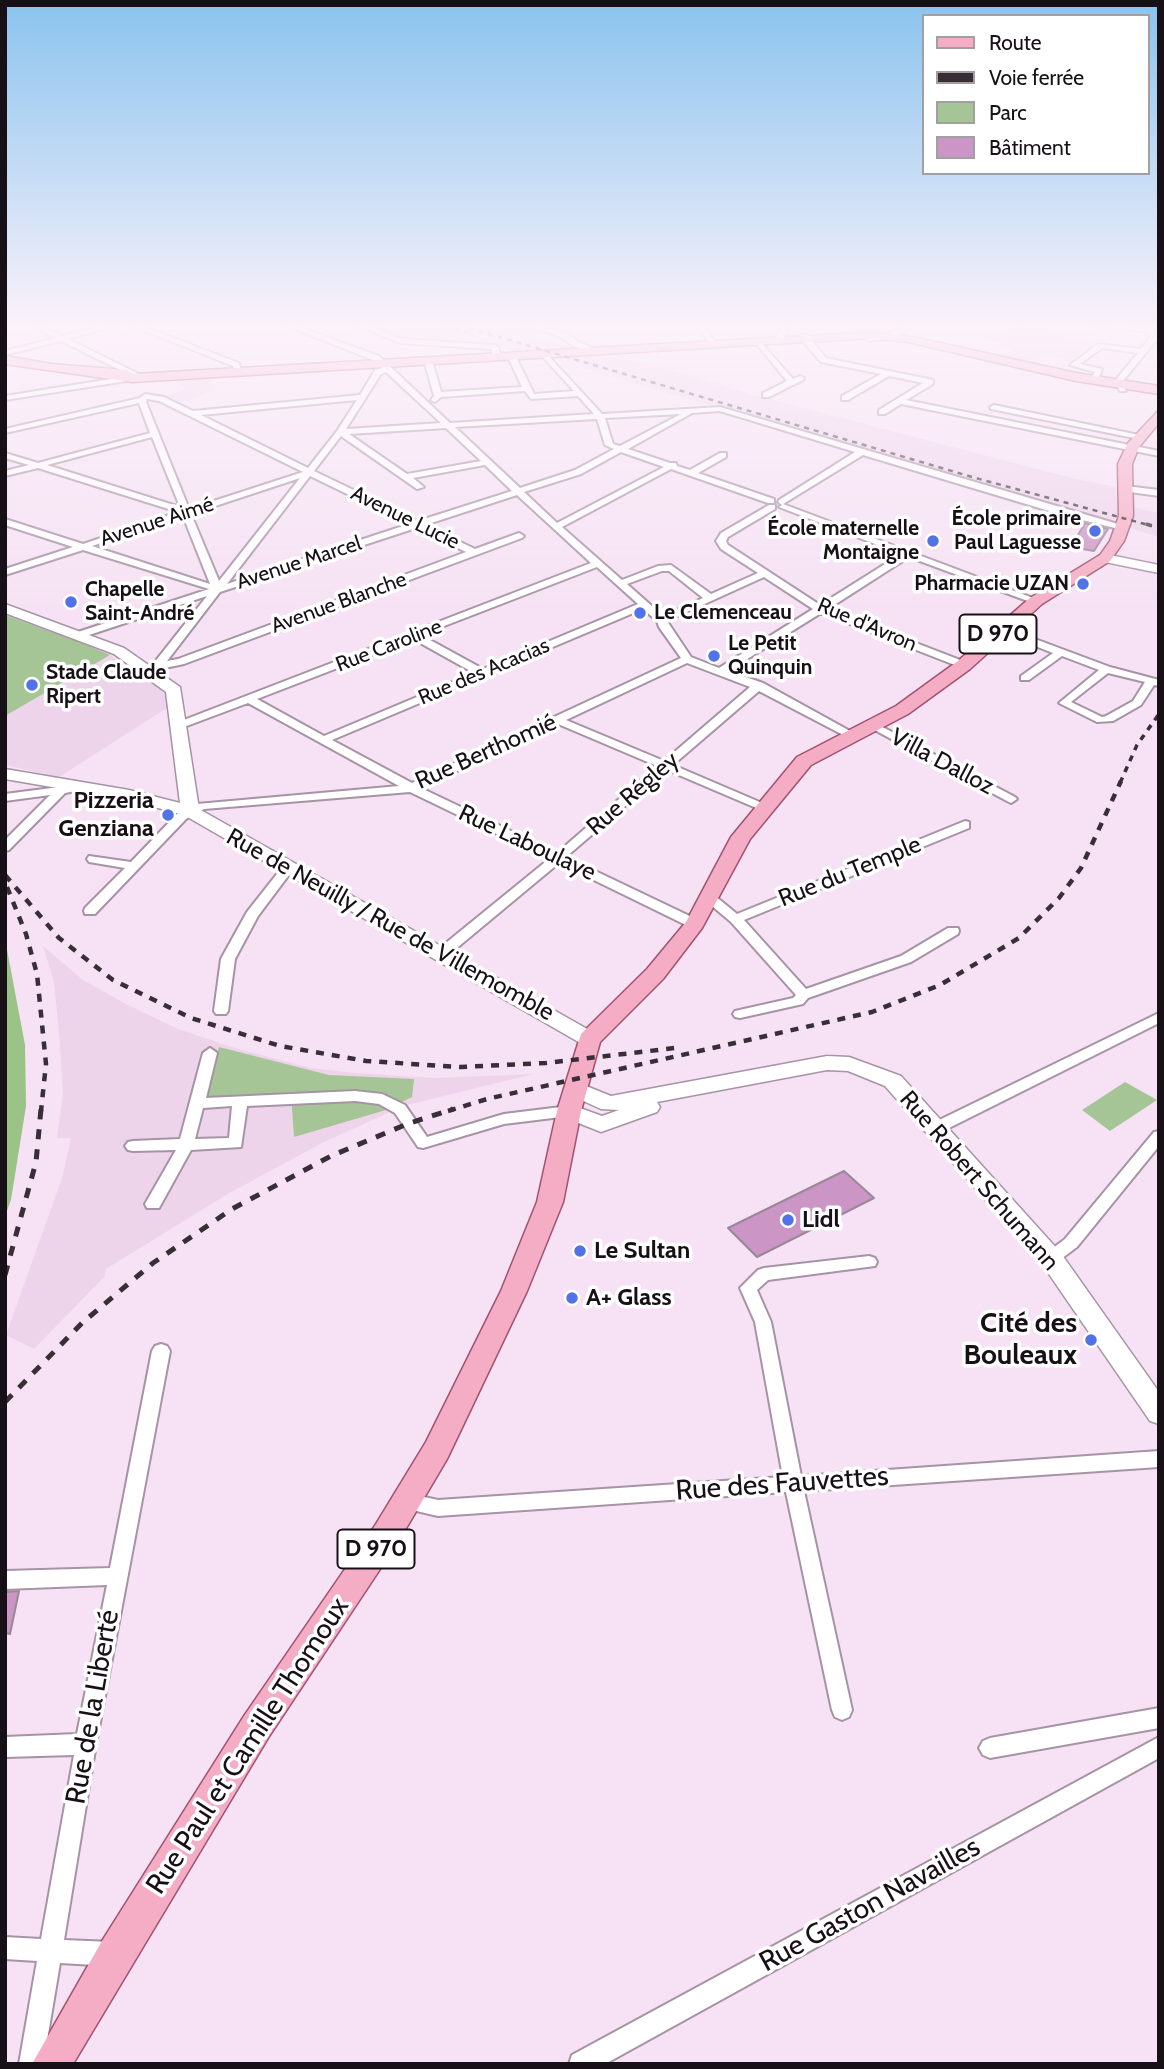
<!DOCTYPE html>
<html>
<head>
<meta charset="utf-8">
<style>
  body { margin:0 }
  #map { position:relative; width:1164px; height:2069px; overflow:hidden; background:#f6e2f4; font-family:Cabin,sans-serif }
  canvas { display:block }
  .frame { position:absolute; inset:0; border:7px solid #171016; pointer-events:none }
  .legend { position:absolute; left:922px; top:14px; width:228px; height:161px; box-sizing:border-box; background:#fff; border:2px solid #a29fa2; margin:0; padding:9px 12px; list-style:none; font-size:21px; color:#171016 }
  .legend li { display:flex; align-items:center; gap:14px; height:35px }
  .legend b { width:35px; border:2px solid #a29fa2 }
</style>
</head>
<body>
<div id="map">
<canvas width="1164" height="2069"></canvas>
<div class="frame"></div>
<ul class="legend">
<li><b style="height:9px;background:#f4adc4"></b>Route</li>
<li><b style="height:9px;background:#372e36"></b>Voie ferrée</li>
<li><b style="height:19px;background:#a5c596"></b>Parc</li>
<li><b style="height:19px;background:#cb95c6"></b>Bâtiment</li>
</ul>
</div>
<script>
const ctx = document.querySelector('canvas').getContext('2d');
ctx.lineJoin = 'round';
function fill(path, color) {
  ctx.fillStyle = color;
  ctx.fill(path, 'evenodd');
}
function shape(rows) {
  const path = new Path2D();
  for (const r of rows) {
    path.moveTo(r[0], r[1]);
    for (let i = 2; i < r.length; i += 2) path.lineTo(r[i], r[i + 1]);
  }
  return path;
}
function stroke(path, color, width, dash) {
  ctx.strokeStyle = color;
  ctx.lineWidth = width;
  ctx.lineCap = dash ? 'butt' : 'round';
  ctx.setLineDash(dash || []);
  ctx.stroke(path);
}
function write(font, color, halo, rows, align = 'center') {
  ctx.font = font + ' Cabin,sans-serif';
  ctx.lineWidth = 7;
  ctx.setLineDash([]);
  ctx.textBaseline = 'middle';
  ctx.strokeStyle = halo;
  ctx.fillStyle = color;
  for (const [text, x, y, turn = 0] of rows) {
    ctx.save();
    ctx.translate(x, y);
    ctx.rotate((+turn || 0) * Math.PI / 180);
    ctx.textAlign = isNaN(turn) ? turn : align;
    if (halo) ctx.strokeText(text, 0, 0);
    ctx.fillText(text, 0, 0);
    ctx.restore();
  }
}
fill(shape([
  [366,325,524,325,540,331,531,335,592,353,654,365,754,395,1068,477,1120,488,1120,504,1159,513,1159,537,559,361,558,358,477,343,405,340],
  [1016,327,1049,328,1048,331,1097,344,1068,361,1045,355,1030,365,1005,360,1009,357,1004,356,1013,350,999,346,1003,343,981,338,1001,328],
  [230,373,230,377,212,378,212,390,202,396,181,402,165,396,184,390,184,386,173,381,178,376],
  [110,655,154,684,169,699,170,706,59,777,5,765,5,716],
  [43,946,83,980,126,1004,178,1029,235,1048,311,1068,354,1073,435,1078,534,1074,403,1106,322,1143,226,1195,106,1269,105,1276,34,1349,6,1335,62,1178,71,1138,57,1138,63,1094,59,1033,54,982]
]), '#eed4eb');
fill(shape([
  [5,615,79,642,110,655,5,716],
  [219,1047,329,1075,414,1079,412,1097,386,1110,294,1137,291,1095,203,1100],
  [1125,1082,1157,1100,1110,1131,1082,1110]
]), '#a5c596');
fill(shape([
  [5,939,25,1045,26,1106,11,1200,5,1216]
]), '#9bc287');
const building = shape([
  [1085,523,1108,529,1094,551,1071,547,1085,523],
  [844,1171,874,1198,757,1257,728,1228,844,1171],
  [19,1591,10,1634,5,1633,5,1592,19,1591]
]);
fill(building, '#cb95c6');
stroke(building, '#9a8798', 2);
const street = shape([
  [31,325,39,325,62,336,105,325,116,325,68,339,139,374,132,376,61,341,5,355,5,351,55,338,31,325],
  [130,325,140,325,239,363,241,370,234,372,233,366,130,325],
  [284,325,294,325,379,356,450,423,594,414,578,396,531,399,525,391,441,397,435,402,431,400,434,396,424,360,428,358,432,360,441,392,522,387,507,355,511,353,515,355,534,394,574,391,541,355,541,351,544,351,602,414,720,407,1128,527,1123,530,1066,516,863,455,783,504,1041,601,1033,603,909,557,828,609,968,663,968,667,960,667,821,613,728,671,763,683,859,736,853,739,849,738,759,691,673,765,769,806,769,810,761,810,667,770,566,857,700,921,701,924,700,927,690,927,559,863,446,957,436,957,434,954,436,951,549,859,410,792,204,809,186,819,95,914,85,914,84,911,85,908,125,868,89,862,87,859,89,856,131,862,178,813,197,804,399,786,248,703,184,727,176,727,176,723,591,563,517,495,425,525,475,549,519,533,524,536,522,538,184,664,140,673,135,670,154,663,207,596,83,637,75,637,75,633,209,589,83,550,5,575,5,569,73,547,5,525,5,519,83,544,178,512,38,468,5,476,5,471,29,465,5,458,5,453,38,463,150,433,139,403,5,433,5,429,140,398,145,394,164,397,193,411,360,395,375,370,382,368,373,360,284,325],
  [386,372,441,423,346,429,381,374,386,372],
  [147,399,159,401,303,472,189,509,146,402,147,399],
  [357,400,337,431,308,468,201,415,357,400],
  [720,411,855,452,779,500,778,502,782,505,779,507,901,554,820,605,728,545,726,541,728,537,775,509,775,505,769,505,721,533,716,541,721,549,758,573,711,594,671,565,658,566,622,580,562,527,671,469,768,503,774,503,774,499,698,473,726,457,726,453,720,453,690,470,677,466,676,463,670,463,628,449,692,413,720,411],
  [681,414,620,446,613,444,605,418,681,414],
  [597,419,605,445,614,449,575,470,520,488,455,427,597,419],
  [446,428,481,461,407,474,349,434,446,428],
  [341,436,417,489,424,487,413,478,485,465,512,491,418,521,314,471,341,436],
  [152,437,180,507,47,465,152,437],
  [621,452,664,467,557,523,524,492,581,474,621,452],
  [310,476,409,524,227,584,310,476],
  [300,478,219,581,191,514,300,478],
  [183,516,210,584,92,546,183,516],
  [416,528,466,552,178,659,167,661,220,592,416,528],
  [597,567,638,604,483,669,421,635,597,567],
  [662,571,669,571,703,598,663,616,627,584,662,571],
  [764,577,813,609,719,668,691,657,667,621,764,577],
  [643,609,657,621,659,627,681,658,412,783,332,740,643,609],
  [413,639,474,673,324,736,257,699,413,639],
  [687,663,750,687,664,761,566,720,687,663],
  [558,724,657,766,557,853,421,788,558,724],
  [356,325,366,325,401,339,494,345,498,347,501,356,494,358,491,349,400,343,356,325],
  [526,325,537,325,567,333,579,342,599,351,592,353,573,346,561,337,526,325],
  [697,325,704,325,717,346,711,346,697,325],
  [782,325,789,325,783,340,779,342,775,340,782,325],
  [1092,325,1117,325,1155,330,1151,332,1092,325],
  [801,335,807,335,826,358,933,380,933,384,906,400,1159,451,1159,456,901,404,885,414,879,414,879,410,923,383,889,376,848,400,842,400,842,396,881,374,821,362,801,339,801,335],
  [1152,335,1159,337,1122,382,1126,391,1120,391,1114,382,1138,353,1102,348,1080,364,1102,369,1098,380,1094,382,1090,380,1095,372,1070,365,1098,344,1141,349,1152,335],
  [758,339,793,379,800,376,804,378,803,380,769,397,763,397,763,393,787,381,754,341,758,339],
  [130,376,134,378,133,380,5,400,5,396,130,376],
  [994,405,1139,435,1143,437,1139,439,991,409,990,407,994,405],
  [1126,486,1159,490,1159,496,1123,491,1123,487,1126,486],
  [1003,627,1110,667,1159,680,1159,686,1154,685,1141,705,1113,721,1097,722,1059,703,1099,670,1062,656,1029,680,1021,680,1021,676,1053,653,999,632,999,628,1003,627],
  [1108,673,1145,682,1133,701,1106,716,1102,717,1071,702,1108,673],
  [873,722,1015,797,1017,799,1011,803,1007,801,869,727,868,725,873,722],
  [83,784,87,785,87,789,65,793,9,850,5,851,5,840,50,795,5,801,5,794,83,784],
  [965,821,969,822,969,828,744,920,806,989,901,956,948,928,958,928,959,931,958,934,911,962,808,998,803,1004,740,1018,735,1017,733,1014,735,1011,793,998,796,995,731,922,706,901,704,898,706,895,714,895,737,914,965,821],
  [288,864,294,868,258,916,235,959,228,1011,226,1014,216,1014,214,1011,221,959,247,912,284,865,288,864],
  [1159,1013,1159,1023,941,1132,936,1133,929,1128,931,1124,1159,1013],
  [210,1048,217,1053,206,1098,355,1091,382,1094,405,1105,427,1137,504,1114,569,1106,576,1111,569,1116,504,1124,423,1148,418,1147,395,1113,379,1104,355,1101,247,1106,241,1147,191,1150,159,1208,147,1208,145,1204,176,1150,133,1151,128,1150,125,1146,128,1142,133,1141,180,1139,203,1053,210,1048],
  [232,1106,229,1138,195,1139,203,1108,232,1106],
  [1159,1131,1159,1146,1077,1247,1057,1262,1051,1264,1045,1262,1043,1258,1045,1254,1065,1239,1154,1132,1159,1131],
  [869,1256,875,1258,877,1262,875,1266,768,1280,757,1290,771,1322,801,1476,1159,1451,1159,1467,804,1491,852,1710,849,1717,842,1720,835,1717,832,1710,786,1492,438,1516,399,1507,397,1501,399,1495,406,1493,438,1500,783,1477,755,1322,740,1288,758,1270,764,1268,869,1256],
  [161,1344,167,1346,170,1351,96,1744,64,1940,112,1942,120,1946,124,1954,120,1962,112,1966,60,1963,43,2064,19,2064,37,1961,5,1959,5,1937,41,1939,74,1755,5,1757,5,1737,77,1734,107,1585,5,1589,5,1571,110,1568,152,1351,155,1346,161,1344],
  [1159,1708,1159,1728,990,1758,983,1755,979,1748,983,1741,990,1738,1159,1708],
  [1159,1737,1159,1758,605,2064,569,2064,572,2055,1159,1737]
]);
const secondary = shape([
  [903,325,915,325,893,339,868,341,863,338,890,333,903,325],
  [1146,325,1156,325,1159,343,1148,336,1146,325],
  [1105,554,1159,565,1159,573,1100,561,1100,555,1105,554],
  [5,604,124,648,180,687,199,809,596,1034,600,1039,596,1044,582,1044,184,815,128,800,5,779,5,769,129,790,180,803,166,692,114,654,5,613,5,604],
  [827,1056,849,1057,901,1076,1060,1252,1159,1392,1159,1424,1150,1421,1042,1264,885,1086,848,1071,827,1070,657,1102,660,1107,657,1112,601,1132,561,1116,558,1111,561,1106,569,1104,602,1116,619,1110,601,1109,568,1094,565,1089,568,1084,576,1082,611,1096,827,1056]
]);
const primary = shape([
  [873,332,908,336,1076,373,1159,386,1159,394,1076,381,908,342,873,338,132,382,5,364,5,356,52,364,127,370,133,374,873,332],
  [1159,410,1159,423,1139,447,1132,464,1133,516,1124,541,1110,561,1042,604,970,669,908,714,811,765,750,839,702,928,663,979,600,1042,581,1111,563,1202,527,1291,447,1459,398,1542,268,1738,73,2064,32,2064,102,1941,244,1716,376,1524,426,1442,501,1291,537,1202,557,1111,581,1034,647,969,686,922,731,837,797,757,896,706,958,661,1030,598,1100,555,1110,541,1119,516,1118,464,1128,443,1159,410]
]);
stroke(street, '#a693a4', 4);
stroke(secondary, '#a693a4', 3);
stroke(primary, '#a1526e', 3);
fill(street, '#fff');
fill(secondary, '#fff');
fill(primary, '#f4adc4');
stroke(shape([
  [445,325,469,332],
  [459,325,972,477,1152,526]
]), '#372e36', 2.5, [5, 5]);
stroke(shape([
  [1146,524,1159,528],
  [1120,783,1137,745,1159,714]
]), '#372e36', 3.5, [6, 6]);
stroke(shape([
  [5,875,59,938,113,980,191,1018,280,1046,366,1061,460,1067,546,1063,675,1048],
  [7,887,26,934,37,974,46,1064,41,1111],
  [448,1111,487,1099,872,1012,940,985,1019,938,1059,898,1081,868,1121,781]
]), '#372e36', 4.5, [8, 8]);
stroke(shape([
  [5,1275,36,1162,41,1109],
  [5,1402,82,1323,153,1263,232,1209,331,1156,407,1124,453,1109]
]), '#372e36', 5, [10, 10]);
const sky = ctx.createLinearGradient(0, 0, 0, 614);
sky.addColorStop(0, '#8ac3ee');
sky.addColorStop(0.53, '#fbf2fa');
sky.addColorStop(1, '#fbf2fa00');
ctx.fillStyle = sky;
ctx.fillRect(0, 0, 1164, 614);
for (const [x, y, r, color] of [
  [1095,531,7,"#5272e7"],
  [933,541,7,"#5272e7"],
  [1083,584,7,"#5272e7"],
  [71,602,7,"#5272e7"],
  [640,613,7,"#5272e7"],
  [714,656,7,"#5272e7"],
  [32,685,7,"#5272e7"],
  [168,815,7,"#5272e7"],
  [788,1220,7,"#5272e7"],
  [580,1251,7,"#5272e7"],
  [572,1298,7,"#5272e7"],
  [1091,1340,7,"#5272e7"]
]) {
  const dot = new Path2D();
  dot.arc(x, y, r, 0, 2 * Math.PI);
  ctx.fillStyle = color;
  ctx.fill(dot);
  stroke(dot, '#fff', 2.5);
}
write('21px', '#171016', '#fff', [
  ["Avenue Lucie",405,518,26],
  ["Avenue Aimé",157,522,-18],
  ["Avenue Marcel",299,563,-18],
  ["Avenue Blanche",339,603,-20],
  ["Rue d'Avron",867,625,23],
  ["Rue Caroline",389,646,-21],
  ["Rue des Acacias",484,672,-23]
]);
write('bold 21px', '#171016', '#fff', [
  ["École primaire",1081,519,"right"],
  ["Paul Laguesse",1081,543,"right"],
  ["École maternelle",919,529,"right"],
  ["Montaigne",919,553,"right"],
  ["Pharmacie UZAN",1069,584,"right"],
  ["Chapelle",85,590],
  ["Saint-André",85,614],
  ["Le Clemenceau",654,613],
  ["Le Petit",728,644],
  ["Quinquin",728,668],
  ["Stade Claude",46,673],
  ["Ripert",46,697]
], 'left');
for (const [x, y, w] of [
  [998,634,77],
  [376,1549,77]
]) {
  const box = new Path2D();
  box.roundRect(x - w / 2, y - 19.5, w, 39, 5);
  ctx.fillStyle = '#fff';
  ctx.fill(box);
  stroke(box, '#171016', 2);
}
write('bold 23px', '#171016', null, [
  ["D 970",998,634],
  ["D 970",376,1549]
]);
write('24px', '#171016', '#fff', [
  ["Rue Berthomié",486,752,-24],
  ["Villa Dalloz",942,762,28],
  ["Rue Régley",633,794,-41],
  ["Rue Laboulaye",527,843,25],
  ["Rue du Temple",850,872,-22],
  ["Rue de Neuilly / Rue de Villemomble",390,925,29],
  ["Rue Robert Schumann",979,1181,49]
]);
write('bold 24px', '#171016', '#fff', [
  ["Pizzeria",154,801,"right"],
  ["Genziana",154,829,"right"],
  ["Lidl",802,1220],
  ["Le Sultan",594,1251],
  ["A+ Glass",586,1298]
], 'left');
write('bold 28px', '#171016', '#fff', [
  ["Cité des",1077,1324],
  ["Bouleaux",1077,1356]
], 'right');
write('28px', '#171016', '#fff', [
  ["Rue des Fauvettes",782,1484,-4],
  ["Rue de la Liberté",93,1707,-80],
  ["Rue Paul et Camille Thomoux",248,1746,-57],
  ["Rue Gaston Navailles",870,1905,-29]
]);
</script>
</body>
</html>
